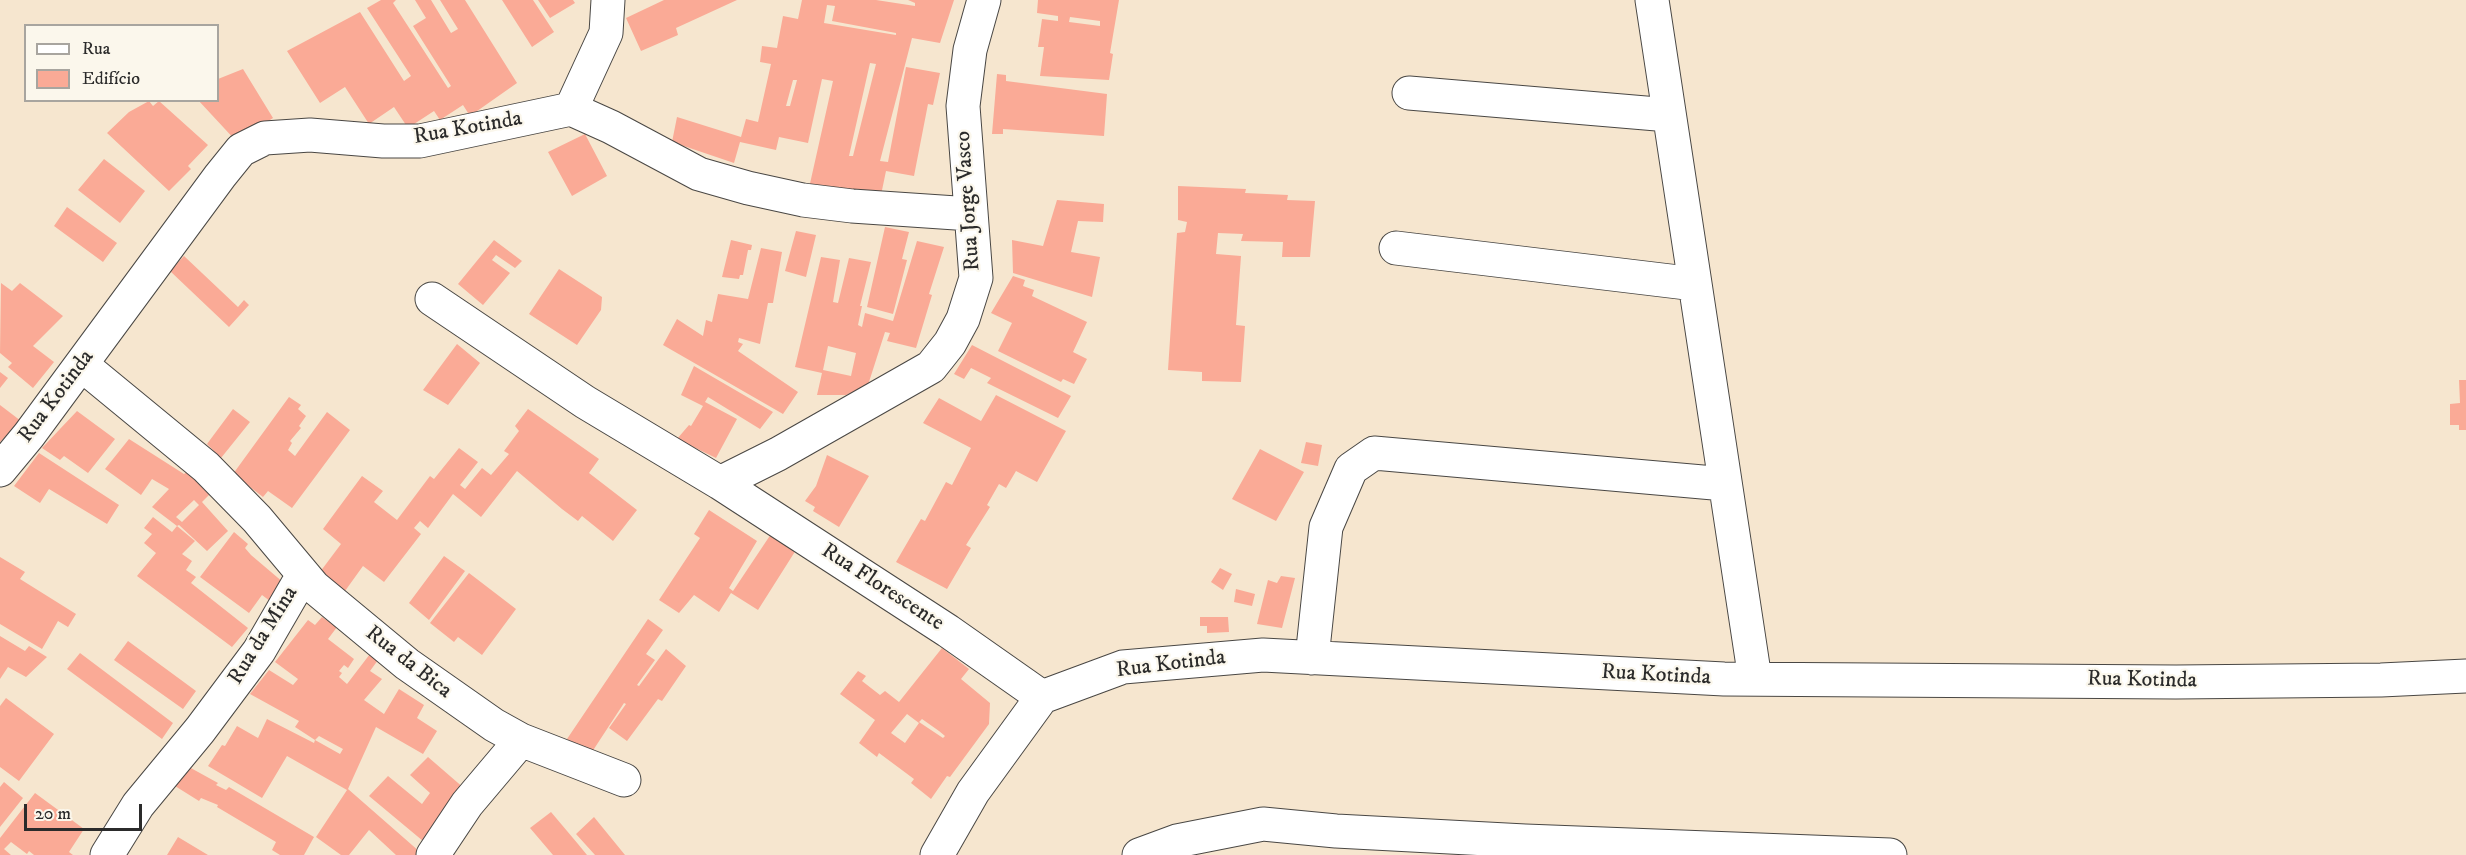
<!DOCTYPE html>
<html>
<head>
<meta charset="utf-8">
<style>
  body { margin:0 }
  #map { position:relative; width:2466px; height:855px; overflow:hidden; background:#f6e6cf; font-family:"IM FELL DW Pica",serif }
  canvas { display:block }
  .legend { position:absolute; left:24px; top:24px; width:195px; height:78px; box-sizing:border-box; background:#fbf7ec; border:2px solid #a8a59f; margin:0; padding:8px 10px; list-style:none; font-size:18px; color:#2b2b2b }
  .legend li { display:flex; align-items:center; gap:12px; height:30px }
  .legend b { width:30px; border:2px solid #a8a59f }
  .scale { position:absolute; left:24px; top:804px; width:118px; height:27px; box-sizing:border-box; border:3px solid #2b2b2b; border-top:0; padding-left:8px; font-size:18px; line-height:21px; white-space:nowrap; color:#2b2b2b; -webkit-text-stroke:4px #fbf7ec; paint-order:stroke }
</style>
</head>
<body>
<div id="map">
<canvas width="2466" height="855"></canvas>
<ul class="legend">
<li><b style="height:8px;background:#fff"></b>Rua</li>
<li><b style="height:16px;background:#faaa96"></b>Edifício</li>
</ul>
<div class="scale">20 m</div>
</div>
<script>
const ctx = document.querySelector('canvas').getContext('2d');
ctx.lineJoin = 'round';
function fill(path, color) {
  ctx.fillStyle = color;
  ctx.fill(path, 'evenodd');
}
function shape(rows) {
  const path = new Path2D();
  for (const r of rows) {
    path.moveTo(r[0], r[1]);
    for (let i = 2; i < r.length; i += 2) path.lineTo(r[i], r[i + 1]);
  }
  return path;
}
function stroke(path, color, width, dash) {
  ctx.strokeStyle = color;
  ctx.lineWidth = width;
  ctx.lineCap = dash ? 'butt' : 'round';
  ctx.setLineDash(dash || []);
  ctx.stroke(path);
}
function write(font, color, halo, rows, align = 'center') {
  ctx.font = font + ' "IM FELL DW Pica",serif';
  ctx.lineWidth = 4.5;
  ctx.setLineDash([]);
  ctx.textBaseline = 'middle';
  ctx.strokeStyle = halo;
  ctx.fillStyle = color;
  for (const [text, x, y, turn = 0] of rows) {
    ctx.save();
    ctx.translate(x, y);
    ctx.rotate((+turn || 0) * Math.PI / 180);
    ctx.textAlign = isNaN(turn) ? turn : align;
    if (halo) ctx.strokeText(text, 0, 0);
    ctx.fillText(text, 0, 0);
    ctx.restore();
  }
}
fill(shape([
  [381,0,396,0,393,3,448,88,451,86,413,26,426,18,415,0,431,0,451,33,458,29,440,0,465,0,517,83,470,116,463,105,440,120,434,111,408,128,394,107,369,124,345,87,320,103,287,51,360,12,404,81,411,76,367,8],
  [502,0,533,0,554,32,532,47],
  [538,0,573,0,575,3,550,18],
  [664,0,737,0,676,28,678,35,641,51,626,18],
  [802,0,876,0,915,6,915,3,908,0,954,0,940,43,912,38,880,161,888,162,906,67,940,73,933,105,928,104,914,176,886,171,881,195,809,188,833,81,822,79,808,143,779,137,776,150,740,142,734,163,672,142,677,117,741,137,746,119,758,122,771,64,760,62,762,46,777,48,783,16,798,19],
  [827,5,835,6,832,21,896,33,896,35,824,23],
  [870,63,876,64,853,156,849,156],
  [793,80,797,80,790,106,786,106],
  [1038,0,1119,0,1110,53,1113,54,1109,80,1040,76,1044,47,1038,47,1042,19,1058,21,1058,16,1037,13],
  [1070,17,1100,21,1100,26,1069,22],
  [243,69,273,118,237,142,198,100,218,100,218,79],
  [997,74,1006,75,1006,81,1107,94,1104,136,1003,129,1003,134,992,134],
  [149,101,153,106,159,101,208,145,188,166,191,169,169,191,107,133,129,112],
  [585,134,607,176,572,196,548,152],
  [104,159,145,191,120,223,78,190],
  [1178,186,1246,189,1245,193,1288,195,1287,200,1315,201,1310,257,1282,257,1283,242,1241,241,1243,234,1218,233,1216,254,1241,256,1236,325,1245,326,1241,382,1202,381,1202,372,1168,370,1177,233,1185,232,1187,222,1178,220],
  [1057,200,1104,204,1103,222,1078,221,1071,252,1100,257,1092,297,1013,273,1012,240,1043,246],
  [67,207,117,243,103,262,54,226],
  [885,227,909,232,902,259,907,260,893,314,867,307],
  [796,231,816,235,806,277,785,271],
  [494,240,522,261,515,268,496,255,492,260,510,273,483,305,458,284],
  [731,240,752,245,751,250,748,250,743,275,740,275,739,279,722,277],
  [917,241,944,247,929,294,932,295,916,348,887,341,890,333,885,332,868,385,846,395,817,395,822,373,795,367,821,257,840,260,833,302,838,303,849,258,871,262,860,306,862,306,858,325,862,327,865,313,893,321],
  [828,346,856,353,851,376,823,370],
  [761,248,782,252,773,303,768,303,760,344,739,338,738,342,743,344,738,351,798,392,783,414,663,345,677,319,703,336,706,320,712,322,718,294,748,299],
  [184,256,238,307,244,300,249,305,229,327,170,271],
  [559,269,602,297,601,310,577,345,529,314],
  [1013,276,1025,280,1023,286,1034,290,1032,296,1087,322,1073,352,1087,359,1074,384,1063,379,1061,382,998,351,1012,323,991,313],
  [1,283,12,291,20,283,63,316,33,346,54,362,33,388,8,367,12,363,0,353],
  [457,344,480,363,448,405,423,390],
  [972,345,1071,396,1058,418,987,383,991,378,971,368,964,379,954,374],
  [694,366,773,412,760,429,708,397,705,402,737,419,716,458,677,439,689,425,691,426,703,406,681,395],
  [0,372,8,378,0,388],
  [2459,380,2466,380,2466,430,2459,430,2459,425,2450,425,2450,404,2460,403],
  [996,395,1066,431,1037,482,1016,471,1006,488,999,484,987,505,990,507,966,545,971,548,947,589,896,562,921,519,925,521,946,482,952,485,971,448,923,423,939,398,981,421],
  [289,397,301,405,298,409,306,416,299,426,301,428,290,441,292,443,288,450,295,456,327,412,350,430,292,508,268,491,263,497,233,474],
  [0,405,21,421,0,442],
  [233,409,250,422,221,458,207,444],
  [528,409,599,459,589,473,637,510,613,541,582,516,578,521,562,509,517,471,481,517,453,494,428,528,420,521,414,528,421,534,384,582,363,566,345,591,320,572,341,544,323,529,362,476,383,491,374,502,397,520,430,476,434,479,459,448,478,462,460,485,465,489,482,468,491,475,509,454,504,451,519,431,515,426],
  [77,411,115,439,88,473,64,456,60,460,42,448],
  [129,439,184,474,187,472,210,494,202,502,228,531,207,551,179,525,177,526,152,507,169,489,152,479,141,495,105,469],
  [194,500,199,505,182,522,176,517],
  [1306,442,1322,445,1318,466,1301,463],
  [1260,449,1304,472,1276,521,1232,499],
  [39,453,119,505,107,524,49,489,40,503,14,486],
  [827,455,869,476,839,527,813,511,815,507,805,501,816,486],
  [709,510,757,541,729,588,733,591,771,534,796,550,758,610,731,593,719,612,694,595,679,613,659,600,700,538,694,534],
  [153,517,172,532,177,526,195,541,182,554,192,561,186,570,196,577,191,583,248,628,232,647,137,576,156,553,144,543,152,534,144,528],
  [234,532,248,544,245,548,251,555,284,583,270,601,262,595,249,613,200,577],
  [444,556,465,571,429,620,409,603],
  [0,557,25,572,20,579,76,614,68,627,58,621,42,649,0,624],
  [1220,568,1232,574,1223,590,1211,582],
  [469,573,516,609,482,655,458,637,454,642,430,623],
  [1281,576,1295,578,1282,628,1257,624,1268,580,1277,583],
  [1236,589,1255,594,1252,606,1234,602],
  [322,617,337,627,328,639,354,659,348,668,344,665,339,671,342,673,339,677,347,684,370,654,378,660,370,671,382,679,364,700,384,714,399,689,424,705,417,718,437,731,423,754,376,727,348,789,420,852,418,855,396,855,369,830,349,855,341,855,316,837,347,790,287,756,262,798,208,766,222,745,225,746,237,726,258,738,267,719,314,743,315,740,340,754,343,749,319,736,315,740,295,727,299,721,250,694,269,670,293,685,298,679,275,662,308,620,315,625],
  [1200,617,1228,617,1229,632,1207,633,1207,626,1200,626],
  [648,619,663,630,646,654,655,660,637,685,639,686,666,649,686,666,662,701,658,699,627,741,609,728,626,704,624,703,590,755,567,739],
  [0,636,25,651,29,646,47,657,26,677,8,667,0,679],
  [128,641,196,691,183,709,114,660],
  [942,648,969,669,961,679,990,703,989,724,950,777,947,776,931,799,911,783,914,779,879,753,877,757,859,743,875,720,840,694,858,671,866,676,862,681,880,695,885,691,899,702],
  [907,714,919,723,905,743,891,733],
  [922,719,939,731,945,736,943,738,919,722],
  [80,653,173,723,162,739,67,669],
  [6,698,54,734,19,781,0,767,0,706],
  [428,757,465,789,423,841,369,796,388,776,422,804,430,793,410,775],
  [189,767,218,783,216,785,226,790,229,787,314,837,304,855,280,855,272,850,276,842,217,807,218,805,201,798,199,801,175,786],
  [4,782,23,798,0,827,0,787],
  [35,793,84,829,69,852,73,855,34,855,29,851,27,854,11,842,4,849,11,855,0,855,0,838],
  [551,812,578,844,587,855,553,855,530,828],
  [594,817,625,855,595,855,576,834],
  [178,837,208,855,167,855]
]), '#faaa96');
const minor = shape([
  [1652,0,1755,679],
  [1409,93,1669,115],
  [571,109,606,33,608,0],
  [1396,248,1695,284],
  [432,299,585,402,720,483,948,631,1042,697],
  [82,365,206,467,257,519,314,587,407,664,494,725,521,740,467,804,433,855],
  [0,470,29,435,220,176,241,150,265,138,310,135,383,141,420,141,571,109,611,127,699,174,748,188,803,200,852,206,971,214],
  [720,483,778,454,931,367,950,343,963,319,976,278,963,106,970,50,984,0],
  [1312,658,1326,527,1351,469,1374,453,1725,484],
  [521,740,624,780],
  [107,855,138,805,200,730,259,651,303,575],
  [937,855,973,792,1042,697,1123,667,1263,655,1724,679,2176,682,2381,680,2466,676],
  [1139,855,1177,841,1263,824,1336,831,1525,841,1890,855]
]);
stroke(minor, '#494744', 35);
stroke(minor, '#fff', 33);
write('22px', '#2b2b2b', '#fbf7ec', [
  ["Rua Kotinda",468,129,-10],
  ["Rua Jorge Vasco",969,201,-94],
  ["Rua Kotinda",57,397,-53],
  ["Rua Florescente",882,588,33],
  ["Rua da Mina",264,636,-58],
  ["Rua da Bica",408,663,38],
  ["Rua Kotinda",1171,665,-7],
  ["Rua Kotinda",1656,676,3],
  ["Rua Kotinda",2142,681,1]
]);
</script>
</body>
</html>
